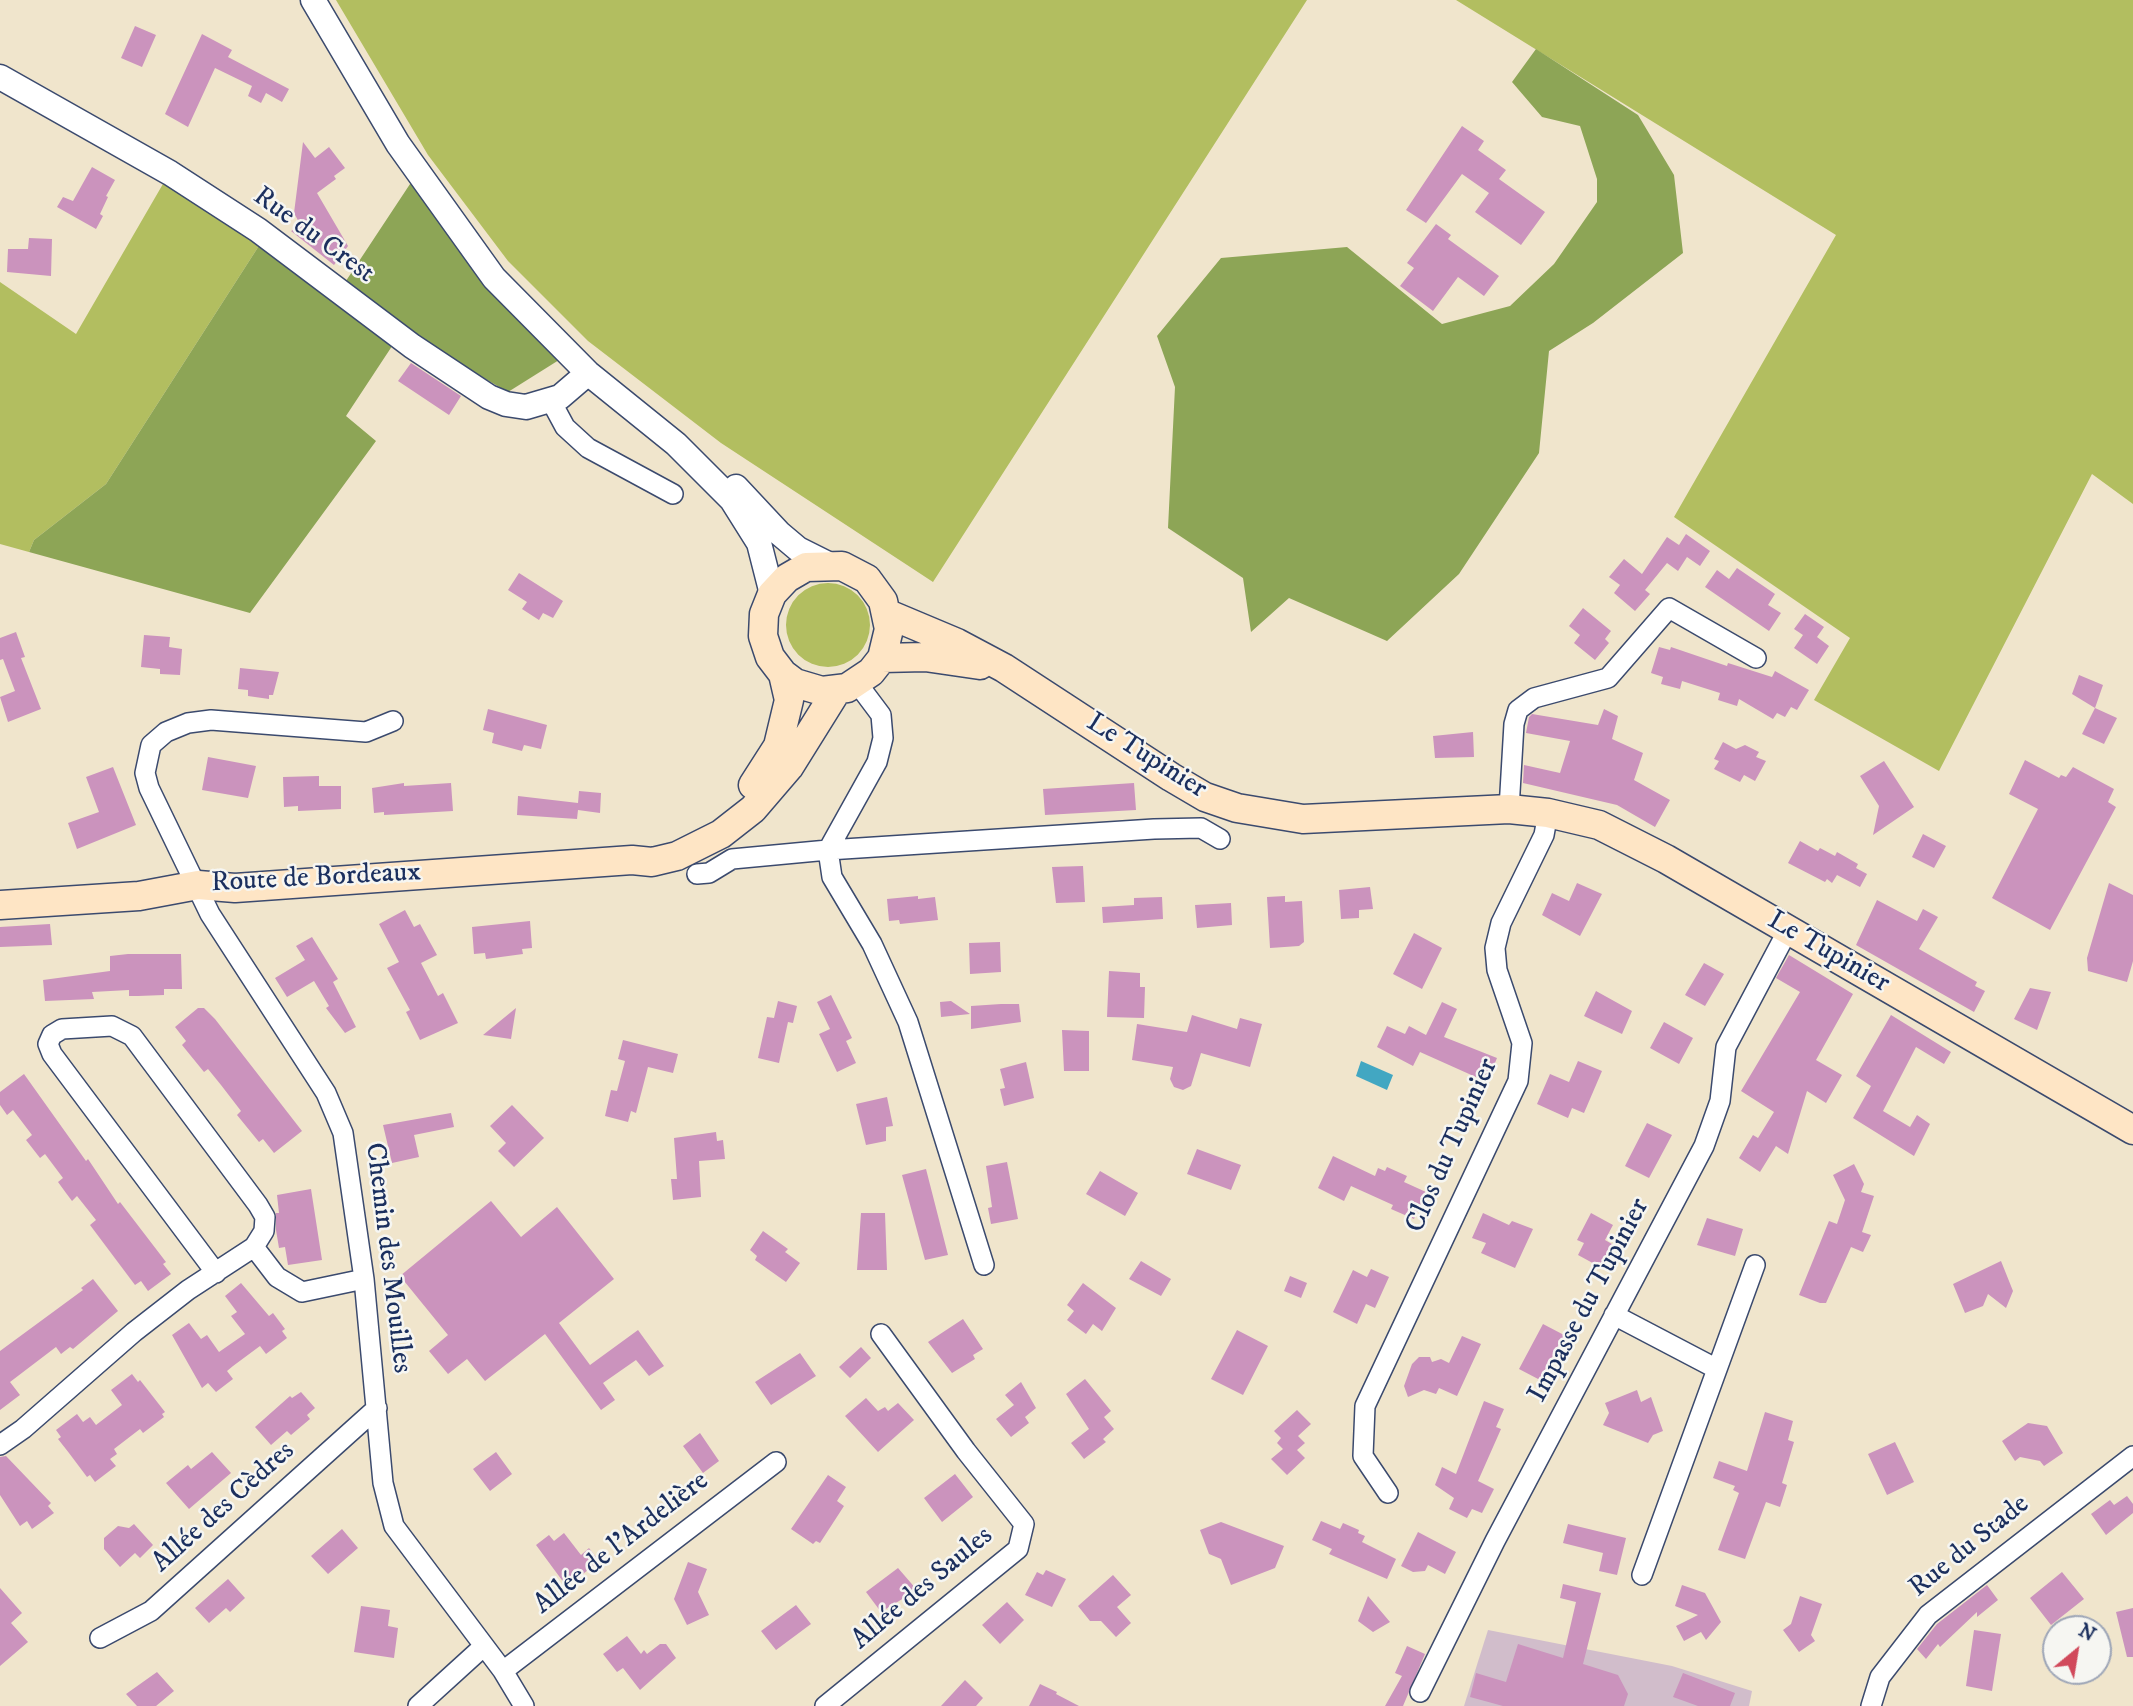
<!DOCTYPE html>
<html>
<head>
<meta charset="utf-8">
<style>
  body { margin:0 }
  #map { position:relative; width:2133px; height:1706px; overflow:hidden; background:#f0e5cc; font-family:"IM FELL DW Pica",serif }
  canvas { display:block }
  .north { position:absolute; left:2042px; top:1615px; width:70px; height:70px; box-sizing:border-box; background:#f6f6f2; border:2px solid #9ea6b7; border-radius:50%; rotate:30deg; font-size:19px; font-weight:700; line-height:28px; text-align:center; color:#1b2f5e }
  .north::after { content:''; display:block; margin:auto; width:24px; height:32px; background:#d1495b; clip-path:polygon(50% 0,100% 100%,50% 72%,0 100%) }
</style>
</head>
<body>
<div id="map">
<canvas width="2133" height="1706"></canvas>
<div class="north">N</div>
</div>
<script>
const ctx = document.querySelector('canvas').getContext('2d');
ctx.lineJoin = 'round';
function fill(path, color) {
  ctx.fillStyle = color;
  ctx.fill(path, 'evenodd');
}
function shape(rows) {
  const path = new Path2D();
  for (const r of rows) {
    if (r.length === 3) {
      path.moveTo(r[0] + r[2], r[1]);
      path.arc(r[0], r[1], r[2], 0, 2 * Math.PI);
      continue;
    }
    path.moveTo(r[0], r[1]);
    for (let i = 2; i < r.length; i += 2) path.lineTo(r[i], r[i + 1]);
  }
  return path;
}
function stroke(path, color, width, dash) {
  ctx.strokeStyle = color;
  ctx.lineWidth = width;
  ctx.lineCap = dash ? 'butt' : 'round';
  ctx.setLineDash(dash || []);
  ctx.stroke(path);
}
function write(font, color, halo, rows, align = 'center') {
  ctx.font = font + ' "IM FELL DW Pica",serif';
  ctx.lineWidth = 5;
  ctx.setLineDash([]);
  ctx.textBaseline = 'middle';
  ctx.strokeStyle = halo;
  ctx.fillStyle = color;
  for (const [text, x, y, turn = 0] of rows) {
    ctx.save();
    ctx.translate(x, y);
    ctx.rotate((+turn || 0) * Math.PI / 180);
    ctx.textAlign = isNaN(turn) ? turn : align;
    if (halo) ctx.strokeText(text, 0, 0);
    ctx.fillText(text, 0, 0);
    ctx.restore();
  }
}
fill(shape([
  [1488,1630,1672,1666,1752,1691,1749,1706,1464,1706]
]), '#d1bdcb');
fill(shape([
  [336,0,1307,0,933,582,721,443,588,341,508,261,428,155],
  [1456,0,2133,0,2133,504,2092,474,1939,771,1814,700,1850,638,1674,517,1836,235],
  [167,177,262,241,106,484,34,540,29,552,0,544,0,282,76,334],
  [828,625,42]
]), '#b2be60');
fill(shape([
  [1536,49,1638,115,1674,175,1683,253,1593,323,1549,351,1539,453,1459,574,1387,641,1289,598,1251,632,1243,578,1168,528,1175,387,1157,336,1221,258,1347,247,1442,324,1510,306,1554,264,1597,202,1597,179,1580,126,1542,117,1512,82],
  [412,181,559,360,508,392,402,331,346,416,376,441,250,613,29,552,34,540,106,484,262,241,336,296]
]), '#8da556');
fill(shape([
  [1361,1061,1393,1075,1387,1090,1356,1076]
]), '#42a7c2');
fill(shape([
  [135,26,156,35,142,67,121,58],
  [202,34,232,50,228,57,289,89,282,102,266,93,261,103,248,96,252,86,215,68,188,127,165,114],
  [1462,126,1484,141,1478,150,1506,170,1499,179,1545,212,1521,245,1475,212,1489,193,1462,174,1426,223,1406,210],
  [303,142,315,158,329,147,345,168,334,176,336,179,317,193,348,246,334,265,291,231,301,226,294,213],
  [92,167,115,180,106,196,108,197,100,214,103,216,96,229,57,207,63,197,73,201],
  [1436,224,1451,235,1448,239,1499,276,1484,296,1458,277,1433,311,1400,286,1414,268,1407,263],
  [29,238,52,239,51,276,7,272,8,249,28,249],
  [411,363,461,396,449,415,398,381],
  [1686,534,1710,551,1700,566,1687,557,1678,571,1667,563,1645,590,1650,594,1635,611,1614,593,1620,585,1609,577,1624,559,1642,574,1667,537,1679,545],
  [1737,568,1775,594,1768,605,1781,613,1769,631,1705,587,1717,570,1729,579],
  [519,573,563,601,553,618,543,613,539,620,522,609,527,602,508,590],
  [1583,608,1611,631,1605,639,1609,643,1595,660,1574,643,1580,635,1569,626],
  [1805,614,1824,627,1817,637,1829,646,1817,664,1794,648,1803,635,1794,629],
  [16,632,25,657,21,658,41,709,8,722,0,697,15,691,3,659,0,660,0,638],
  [144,635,170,637,169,647,182,649,180,675,160,674,160,669,141,667],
  [1659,647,1670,650,1671,647,1727,666,1728,663,1772,677,1775,671,1809,690,1797,710,1791,707,1785,717,1777,713,1773,719,1739,699,1737,706,1718,700,1720,693,1682,681,1680,689,1661,684,1663,677,1651,673],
  [240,668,279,672,273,695,269,695,269,699,248,696,248,690,238,689],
  [2079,675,2103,685,2095,708,2072,694],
  [2095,708,2117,718,2104,744,2082,734],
  [488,709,547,725,541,749,524,745,522,751,492,743,494,733,483,730],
  [1604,709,1618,716,1612,739,1643,753,1634,780,1670,800,1655,827,1617,805,1523,783,1524,765,1560,773,1570,741,1526,733,1529,717,1532,714,1598,725],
  [1473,732,1474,757,1435,758,1433,736],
  [1723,742,1736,749,1745,745,1759,752,1756,757,1766,761,1755,781,1744,775,1740,782,1714,769,1719,761,1714,759],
  [208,757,256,766,248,798,202,790],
  [2025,760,2059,778,2061,775,2066,777,2073,767,2114,789,2108,802,2116,807,2050,930,1992,898,2038,809,2009,794],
  [1884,761,1914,807,1873,835,1879,806,1860,776],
  [113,767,136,825,77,849,68,823,99,812,86,777],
  [319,776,319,786,341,786,341,809,298,811,298,806,284,807,283,777],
  [404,783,404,786,451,783,453,811,384,815,384,812,374,813,372,788],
  [1134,783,1136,810,1045,815,1043,789],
  [579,791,601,793,600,813,578,810,577,819,517,815,518,796,578,803],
  [1923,834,1946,846,1934,868,1912,857],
  [1800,841,1818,851,1820,848,1835,856,1837,852,1858,864,1856,868,1867,874,1860,887,1837,875,1832,883,1827,879,1825,882,1788,863],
  [1083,866,1085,902,1056,903,1052,867],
  [1577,883,1602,894,1580,936,1542,915,1552,893,1569,901],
  [2109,883,2133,895,2133,961,2127,982,2088,971,2087,958],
  [1370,887,1373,909,1359,910,1359,918,1341,919,1339,890],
  [918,896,918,899,935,897,938,920,900,924,899,920,889,921,887,899],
  [1285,896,1285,902,1302,901,1304,942,1299,946,1270,948,1267,897],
  [1162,897,1163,919,1103,923,1102,907,1134,905,1134,898],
  [1877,900,1917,921,1923,909,1938,917,1919,949,1977,982,1975,986,1985,991,1974,1012,1856,945],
  [1231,903,1232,925,1197,928,1195,905],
  [405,910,414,927,420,924,437,955,421,963,438,996,443,993,458,1023,420,1040,406,1012,410,1010,387,968,399,962,379,924],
  [530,921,532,948,522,949,523,954,486,959,485,953,474,954,472,927],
  [50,924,52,945,0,947,0,927],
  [1414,933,1442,948,1422,989,1393,974],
  [312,937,338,979,333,982,356,1027,345,1033,326,1008,329,1006,314,981,287,997,275,978,305,960,296,946],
  [1000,942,1001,972,970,974,969,943],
  [128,954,181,954,182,989,164,989,164,995,138,996,129,996,129,990,92,992,94,999,45,1001,43,980,110,971,110,956],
  [1789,955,1853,994,1816,1060,1842,1075,1826,1103,1807,1091,1788,1154,1776,1146,1760,1172,1739,1158,1753,1135,1758,1138,1774,1112,1741,1091,1800,992,1776,978],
  [1704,963,1724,974,1705,1006,1685,995],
  [1109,971,1140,973,1140,987,1145,987,1144,1018,1107,1017],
  [2030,988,2051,992,2037,1030,2014,1019],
  [1596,991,1632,1011,1622,1034,1584,1016],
  [831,995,852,1038,846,1041,856,1063,837,1072,819,1034,830,1029,817,1002],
  [778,1001,797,1006,793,1023,788,1022,779,1063,758,1058,767,1017,774,1018],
  [951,1001,970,1014,941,1017,940,1002],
  [1442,1002,1457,1009,1444,1037,1497,1058,1487,1082,1420,1052,1413,1066,1377,1047,1387,1026,1405,1034,1409,1026,1426,1035],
  [1001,1004,1019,1004,1021,1022,971,1029,971,1006],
  [198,1008,204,1008,215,1019,302,1131,274,1153,263,1139,259,1142,237,1115,241,1111,221,1085,208,1069,204,1072,182,1045,186,1041,175,1027],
  [516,1008,511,1039,483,1035],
  [1192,1015,1237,1029,1240,1018,1262,1024,1250,1067,1201,1053,1191,1086,1183,1090,1174,1087,1170,1079,1173,1067,1132,1060,1137,1024,1187,1032],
  [1891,1015,1951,1052,1944,1064,1916,1047,1883,1111,1910,1127,1917,1115,1930,1124,1914,1156,1853,1118,1871,1086,1856,1076],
  [1664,1022,1693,1038,1679,1064,1650,1048],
  [1062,1030,1089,1031,1089,1071,1064,1071],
  [623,1040,678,1054,673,1073,648,1067,636,1113,631,1111,628,1122,605,1116,611,1090,617,1091,625,1061,618,1059],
  [1578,1061,1602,1071,1584,1113,1572,1108,1568,1118,1537,1104,1550,1074,1569,1082],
  [1026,1062,1034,1098,1004,1106,1000,1089,1005,1088,1000,1069],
  [24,1074,86,1161,88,1159,118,1204,120,1202,166,1262,163,1264,171,1274,148,1291,141,1281,135,1285,90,1225,96,1220,77,1196,72,1201,66,1193,58,1182,63,1178,45,1154,40,1158,26,1140,32,1135,13,1110,7,1115,0,1105,0,1092],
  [887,1097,893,1126,886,1127,886,1141,866,1145,856,1104],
  [512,1105,544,1138,514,1167,498,1151,506,1143,490,1126],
  [451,1113,454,1127,414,1135,419,1157,392,1163,383,1125],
  [1647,1123,1672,1135,1649,1178,1625,1166],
  [716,1132,717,1141,723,1140,725,1159,699,1161,701,1197,673,1200,671,1179,677,1179,674,1138],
  [1197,1149,1241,1165,1231,1190,1187,1174],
  [1333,1156,1375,1176,1378,1168,1385,1171,1387,1167,1407,1176,1404,1182,1426,1192,1414,1219,1391,1209,1393,1205,1351,1186,1344,1201,1318,1188],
  [1007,1162,1018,1219,991,1224,988,1208,992,1207,986,1166],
  [1854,1164,1864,1184,1861,1192,1874,1196,1862,1232,1871,1235,1863,1252,1851,1247,1826,1303,1820,1303,1799,1295,1829,1221,1837,1224,1845,1200,1833,1175],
  [926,1169,948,1255,925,1260,902,1175],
  [1100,1171,1138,1193,1125,1216,1086,1194],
  [311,1189,322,1260,288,1265,285,1247,279,1248,276,1230,276,1213,279,1213,277,1195],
  [491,1201,521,1237,557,1207,614,1279,559,1323,590,1365,638,1330,664,1366,649,1376,636,1360,603,1383,615,1400,601,1410,545,1334,485,1381,467,1359,448,1374,429,1351,448,1335,400,1276],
  [861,1213,885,1213,887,1270,857,1270],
  [1483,1213,1509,1225,1512,1221,1533,1229,1515,1268,1481,1253,1486,1243,1472,1238],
  [1591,1213,1613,1225,1605,1240,1612,1244,1600,1267,1578,1255,1584,1243,1577,1240],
  [1707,1218,1743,1229,1735,1256,1697,1245],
  [763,1231,788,1249,785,1252,800,1263,786,1282,755,1260,757,1256,750,1250],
  [1141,1261,1171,1279,1161,1296,1129,1279],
  [2001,1261,2013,1291,2006,1308,1988,1294,1983,1306,1965,1313,1953,1284],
  [1371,1269,1389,1277,1375,1308,1366,1304,1357,1324,1333,1312,1353,1270,1367,1277],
  [1290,1276,1307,1283,1301,1298,1284,1291],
  [93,1279,118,1311,73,1349,70,1347,61,1354,56,1347,10,1382,20,1395,0,1410,0,1351,83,1290,81,1288],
  [241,1283,269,1316,273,1313,285,1329,282,1331,287,1338,266,1354,260,1346,233,1366,227,1371,233,1379,216,1392,208,1383,202,1388,172,1335,189,1323,201,1339,207,1335,219,1352,245,1334,231,1316,237,1312,225,1296],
  [1083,1283,1116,1308,1102,1331,1093,1324,1086,1334,1067,1320,1074,1311,1067,1305],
  [963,1319,983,1349,973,1355,975,1359,952,1373,928,1342],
  [1543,1324,1564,1335,1540,1380,1519,1369],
  [1237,1330,1268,1346,1243,1395,1211,1379],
  [1462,1336,1481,1344,1457,1396,1439,1388,1436,1394,1424,1390,1408,1397,1404,1386,1412,1364,1419,1357,1430,1357,1432,1362,1441,1359,1449,1363],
  [861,1347,871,1358,850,1378,839,1367],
  [800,1353,816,1376,771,1405,755,1382],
  [132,1374,138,1382,140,1380,165,1412,162,1414,164,1417,143,1433,140,1429,114,1449,117,1454,110,1459,116,1466,95,1482,90,1475,87,1477,69,1453,58,1439,61,1437,56,1430,77,1414,83,1422,90,1417,96,1425,122,1405,111,1390],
  [1085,1379,1111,1411,1104,1417,1114,1429,1103,1439,1106,1442,1084,1459,1071,1443,1089,1429,1066,1394],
  [1021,1382,1036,1408,1025,1417,1029,1423,1011,1437,996,1419,1014,1405,1005,1395],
  [1637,1390,1641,1402,1651,1397,1663,1431,1653,1435,1648,1443,1603,1425,1609,1413,1605,1403],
  [301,1392,315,1408,307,1415,310,1419,291,1435,287,1431,271,1445,255,1427,290,1396,292,1398],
  [866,1398,878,1411,885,1407,888,1411,898,1403,914,1420,878,1452,845,1416],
  [1484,1401,1504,1409,1496,1427,1501,1429,1478,1481,1494,1489,1482,1513,1472,1509,1467,1518,1449,1509,1454,1498,1435,1485,1442,1467,1456,1474],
  [1297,1410,1311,1424,1298,1436,1305,1443,1297,1450,1305,1458,1287,1475,1271,1459,1283,1449,1277,1443,1281,1438,1274,1431],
  [1765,1412,1793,1421,1788,1440,1794,1442,1782,1483,1787,1485,1780,1507,1766,1502,1745,1559,1718,1550,1739,1493,1733,1490,1735,1486,1713,1478,1719,1461,1747,1471],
  [2028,1423,2047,1426,2063,1453,2044,1466,2040,1461,2020,1457,2015,1461,2002,1441],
  [700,1433,719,1461,703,1473,683,1446],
  [1895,1442,1914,1482,1887,1495,1868,1454],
  [212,1452,231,1473,189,1509,166,1483,188,1465,191,1469],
  [496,1452,512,1474,490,1491,473,1469],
  [6,1456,51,1503,48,1506,54,1513,32,1529,27,1521,20,1526,0,1495,0,1457],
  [955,1474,973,1497,942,1522,924,1498],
  [828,1475,846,1487,837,1501,844,1506,820,1543,816,1541,813,1544,791,1529],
  [2127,1496,2133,1504,2133,1513,2106,1535,2091,1514,2110,1500,2114,1505],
  [1321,1521,1340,1529,1343,1523,1359,1530,1358,1533,1365,1536,1362,1542,1396,1559,1387,1579,1329,1554,1332,1549,1312,1540],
  [1221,1522,1284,1546,1275,1568,1231,1585,1221,1559,1209,1554,1200,1530],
  [134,1524,153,1545,140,1558,135,1553,120,1567,104,1549,104,1538,118,1526,129,1528],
  [1568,1524,1626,1538,1617,1575,1599,1571,1603,1553,1563,1543],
  [342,1529,358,1548,328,1574,311,1556],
  [1418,1532,1456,1552,1445,1574,1428,1565,1425,1571,1413,1572,1401,1566],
  [564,1533,581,1555,589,1548,599,1561,567,1587,536,1545,549,1535,554,1541],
  [688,1562,707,1569,698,1592,709,1615,687,1625,674,1599],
  [898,1568,917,1590,881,1612,866,1592],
  [1046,1570,1066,1579,1052,1607,1025,1595,1037,1572,1043,1575],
  [2062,1572,2084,1599,2051,1625,2030,1598],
  [1113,1575,1131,1595,1117,1607,1131,1623,1116,1637,1101,1621,1090,1621,1078,1606],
  [228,1579,245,1598,230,1612,226,1608,209,1623,195,1608],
  [1563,1584,1601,1593,1583,1664,1618,1675,1628,1694,1624,1706,1503,1706,1470,1697,1476,1673,1506,1682,1518,1644,1563,1658,1576,1602,1560,1598],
  [1682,1585,1705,1593,1721,1622,1706,1640,1701,1632,1684,1641,1676,1626,1698,1615,1675,1606],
  [1987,1585,1998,1600,1977,1617,1977,1612,1940,1647,1938,1644,1926,1659,1917,1649,1937,1624],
  [0,1588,22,1613,11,1623,28,1642,0,1666],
  [1368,1596,1390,1622,1373,1632,1358,1621],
  [1800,1596,1822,1604,1811,1635,1815,1641,1799,1652,1783,1630,1791,1624],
  [1007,1602,1024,1620,1000,1644,982,1625],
  [796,1605,811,1624,776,1650,761,1631],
  [361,1606,390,1610,388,1626,398,1628,394,1658,354,1652],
  [2133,1608,2133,1657,2127,1657,2116,1612],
  [1974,1630,2001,1634,1992,1691,1966,1686],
  [627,1636,641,1654,644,1650,647,1654,660,1644,666,1644,676,1658,640,1690,623,1668,617,1672,603,1654],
  [1407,1646,1425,1654,1403,1706,1385,1706,1402,1676,1395,1673],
  [157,1672,174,1691,156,1706,137,1706,126,1694],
  [1683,1673,1735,1693,1730,1706,1698,1706,1673,1697],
  [965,1680,983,1698,976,1706,941,1706],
  [1040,1684,1057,1692,1056,1694,1079,1706,1029,1706]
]), '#cb93bd');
const minor = shape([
  [551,401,565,427,588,448,673,494],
  [857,683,881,715,883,738,877,762,828,850,832,877,872,944,908,1022,984,1265],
  [393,721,366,732,211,720,188,723,166,732,151,745,145,773,149,788,210,914,326,1093,343,1133,364,1279,383,1483,394,1526,503,1671,524,1706],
  [1509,809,1514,724,1518,710,1534,698,1608,678,1669,608,1756,658],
  [697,874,709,873,732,859,828,850,1154,829,1201,828,1220,839],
  [216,1273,52,1054,48,1044,52,1035,62,1029,112,1026,132,1036,258,1205,265,1217,264,1231,254,1247],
  [1614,1315,1717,1369],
  [0,1445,23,1429,134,1332,188,1290,254,1247,277,1277,302,1292,364,1279],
  [1388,1493,1363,1456,1365,1406,1518,1081,1522,1043,1497,970,1495,948,1501,923,1544,835,1548,813],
  [1642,1575,1755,1265],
  [100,1638,151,1611,377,1408],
  [503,1671,776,1462],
  [1420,1692,1495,1541,1704,1146,1720,1101,1726,1047,1788,930],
  [418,1706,484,1646],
  [825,1706,1018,1549,1024,1524,966,1451,881,1334],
  [1871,1706,1880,1677,1928,1615,2133,1456]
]);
const tertiary = shape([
  [313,0,398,144,494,278,588,373,676,444,732,500,759,543,772,594],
  [0,77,170,173,258,230,412,346,489,397,506,404,526,407,560,397,588,373],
  [736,487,779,533,798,549,828,564]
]);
const secondary = shape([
  [888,614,957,643,1004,668,1171,777,1205,797,1237,808,1303,819,1509,809,1548,813,1599,825,1666,859,2133,1130],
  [882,658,925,657,980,665],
  [753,785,778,746,789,700,783,674,770,657,763,636,764,614,772,594,787,578,806,567,842,566,867,579,883,601,889,629,882,658,871,672,847,688,822,691,795,683,783,674],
  [0,905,139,896,198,885,235,888,632,860,652,862,677,856,721,834,753,809,789,767,837,690]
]);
stroke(minor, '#3b4a6e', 22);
stroke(tertiary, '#3b4a6e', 27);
stroke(secondary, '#3b4a6e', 31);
stroke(minor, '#fff', 19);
stroke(tertiary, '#fff', 24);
stroke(secondary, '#fee5c5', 28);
write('28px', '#1b2f5e', '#f6f6f2', [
  ["Rue du Crest",313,236,36],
  ["Le Tupinier",1146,757,32],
  ["Route de Bordeaux",316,879,-3],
  ["Le Tupinier",1828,953,30],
  ["Clos du Tupinier",1453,1146,-66],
  ["Chemin des Mouilles",387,1258,83],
  ["Impasse du Tupinier",1590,1301,-62],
  ["Allée des Cèdres",224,1508,-42],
  ["Allée de l'Ardelière",622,1544,-38],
  ["Rue du Stade",1970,1547,-39],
  ["Allée des Saules",923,1589,-40]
]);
</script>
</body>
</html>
